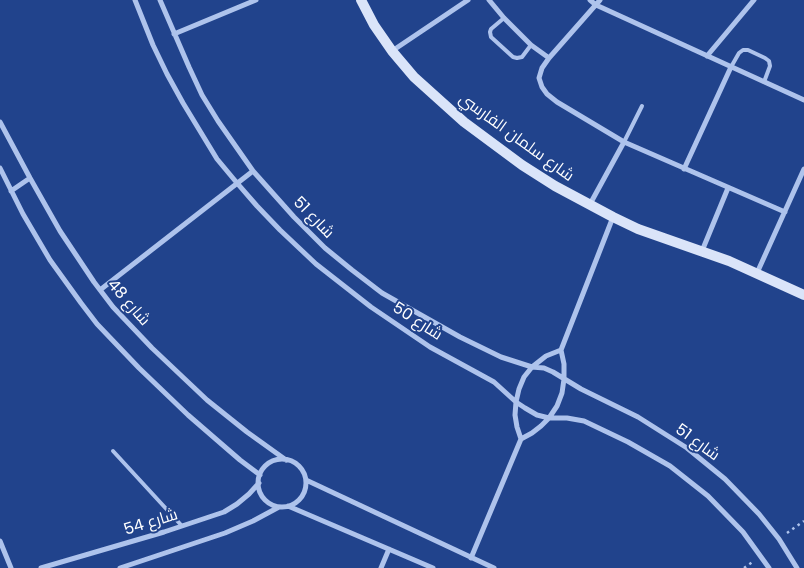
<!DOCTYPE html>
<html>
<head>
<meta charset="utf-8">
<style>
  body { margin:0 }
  canvas { display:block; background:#21438c }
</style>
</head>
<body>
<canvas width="804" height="568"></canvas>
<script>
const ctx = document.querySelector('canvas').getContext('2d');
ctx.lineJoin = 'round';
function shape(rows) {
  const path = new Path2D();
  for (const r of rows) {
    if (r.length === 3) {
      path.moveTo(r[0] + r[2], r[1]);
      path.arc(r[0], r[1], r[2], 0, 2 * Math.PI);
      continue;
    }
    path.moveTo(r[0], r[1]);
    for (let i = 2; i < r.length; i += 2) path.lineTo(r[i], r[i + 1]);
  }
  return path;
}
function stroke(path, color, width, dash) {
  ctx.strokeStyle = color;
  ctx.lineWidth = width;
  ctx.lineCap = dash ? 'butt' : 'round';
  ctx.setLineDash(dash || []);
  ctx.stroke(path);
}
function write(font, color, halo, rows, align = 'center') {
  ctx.font = font + ' Poppins,Cairo,sans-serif';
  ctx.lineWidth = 4;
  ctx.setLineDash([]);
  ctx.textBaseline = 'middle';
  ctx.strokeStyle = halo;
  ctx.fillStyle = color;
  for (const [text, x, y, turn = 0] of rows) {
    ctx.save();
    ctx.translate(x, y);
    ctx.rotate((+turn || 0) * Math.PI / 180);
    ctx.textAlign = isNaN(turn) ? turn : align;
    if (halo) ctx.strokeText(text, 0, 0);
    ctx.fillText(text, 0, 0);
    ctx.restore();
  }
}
stroke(shape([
  [787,533,804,521],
  [744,568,754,561]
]), '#aec3ec', 2.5, [2.5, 4]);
stroke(shape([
  [504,18,491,29,490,32,491,37,513,57,517,58,522,57,531,45],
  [731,67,739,53,743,50,748,50,765,58,769,61,770,66,764,82],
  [624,142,642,106],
  [113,451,182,526]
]), '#aec3ec', 4);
stroke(shape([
  [135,0,153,45,167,74,183,103,217,159,237,183,257,206,280,230,316,264,371,307,430,347,494,382,516,402,525,408,537,415,549,418,567,418,584,421,628,442,670,466,708,496,743,532,769,568],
  [160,0,189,67,202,95,218,121,253,171,294,217,325,248,352,270,382,293,460,337,501,357,532,367,544,368,553,372,581,389,638,417,687,448,725,479,759,514,779,539,797,568],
  [489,0,504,18,531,45,549,58],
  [590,0,596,5,607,10,804,100],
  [600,0,549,58,542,68,539,78,542,87,547,94,557,102,624,142,785,212],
  [174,34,256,0],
  [392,51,468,0],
  [707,56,754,0],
  [0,122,30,178,60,231,94,282,113,307,152,348,207,400,247,432,286,460],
  [0,168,23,214,50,260,81,303,97,324,139,368,188,415,240,460,260,475],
  [684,169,731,67],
  [11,191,30,178],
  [589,206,624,142],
  [702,251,728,188],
  [757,273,804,169],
  [100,290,253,171],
  [521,439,517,427,515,415,516,402,519,389,524,377,532,367,546,356,561,350],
  [282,483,24],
  [306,480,494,568],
  [288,506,433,568],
  [0,541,11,568],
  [471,558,521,439,532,433,541,426,549,418,557,406,562,393,564,379,564,364,561,350,613,217],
  [41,568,164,532,224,512,237,504,249,494,259,483],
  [120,568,225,533,253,521,279,507],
  [381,568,389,549]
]), '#aec3ec', 5);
stroke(shape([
  [361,0,374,25,392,51,414,77,464,122,522,165,555,186,613,217,638,229,729,261,804,295]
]), '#dae4f9', 10);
write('16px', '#fff', '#21438c', [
  ["شارع سلمان الفارسي",516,138,36],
  ["شارع 51",313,218,46],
  ["شارع 48",128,303,49],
  ["شارع 50",417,322,33],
  ["شارع 51",697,443,36],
  ["شارع 54",151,523,-17]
]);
</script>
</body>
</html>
